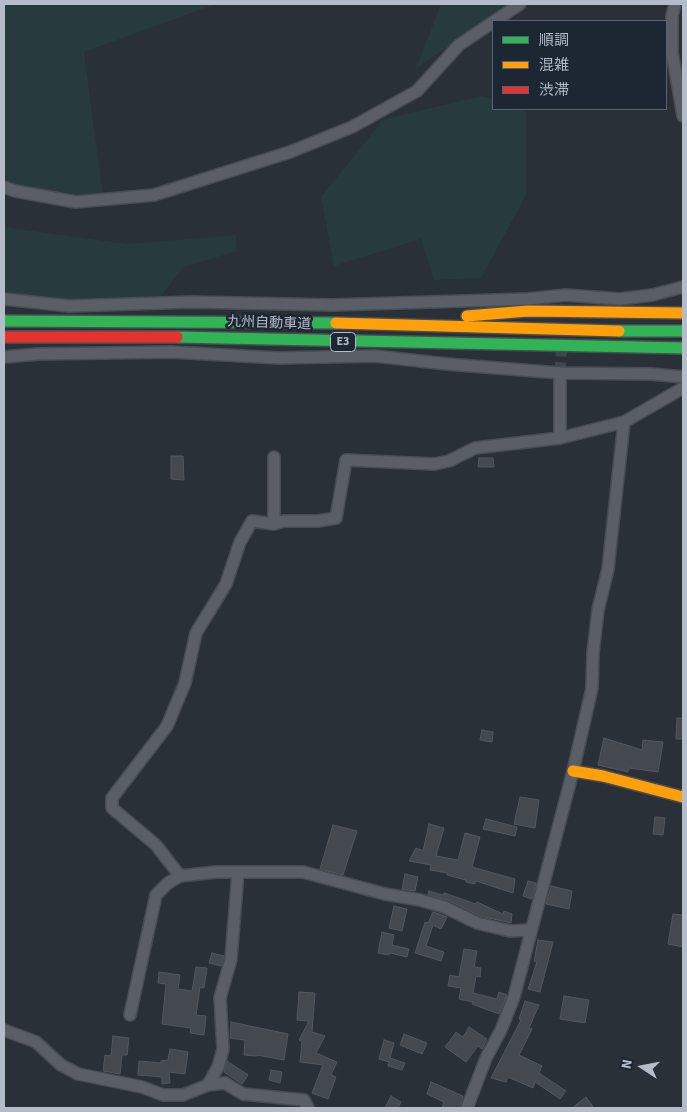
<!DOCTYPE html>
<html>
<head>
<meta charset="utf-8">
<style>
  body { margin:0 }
  #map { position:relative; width:687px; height:1112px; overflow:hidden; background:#2a3038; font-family:"Source Sans 3","Noto Sans JP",sans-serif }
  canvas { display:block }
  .frame { position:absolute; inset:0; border:5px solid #b4bcc9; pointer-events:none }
  .legend { position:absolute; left:492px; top:20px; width:175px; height:90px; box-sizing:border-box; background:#1d2633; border:1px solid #59626f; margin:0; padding:6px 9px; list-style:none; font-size:15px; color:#b4bcc9 }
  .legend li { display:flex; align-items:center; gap:10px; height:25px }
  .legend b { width:25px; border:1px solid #59626f }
  .north { position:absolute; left:617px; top:1042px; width:50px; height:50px; -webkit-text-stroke:4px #1d2633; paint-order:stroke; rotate:281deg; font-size:14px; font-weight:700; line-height:20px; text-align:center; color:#b4bcc9 }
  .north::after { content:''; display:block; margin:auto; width:18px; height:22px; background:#b4bcc9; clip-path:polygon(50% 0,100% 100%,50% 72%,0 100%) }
</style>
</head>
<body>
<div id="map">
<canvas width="687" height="1112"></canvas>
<div class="frame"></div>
<ul class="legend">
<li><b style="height:6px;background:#30b455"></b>順調</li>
<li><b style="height:6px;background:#ff9f0a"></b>混雑</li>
<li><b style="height:6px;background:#e5322d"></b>渋滞</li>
</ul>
<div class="north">N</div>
</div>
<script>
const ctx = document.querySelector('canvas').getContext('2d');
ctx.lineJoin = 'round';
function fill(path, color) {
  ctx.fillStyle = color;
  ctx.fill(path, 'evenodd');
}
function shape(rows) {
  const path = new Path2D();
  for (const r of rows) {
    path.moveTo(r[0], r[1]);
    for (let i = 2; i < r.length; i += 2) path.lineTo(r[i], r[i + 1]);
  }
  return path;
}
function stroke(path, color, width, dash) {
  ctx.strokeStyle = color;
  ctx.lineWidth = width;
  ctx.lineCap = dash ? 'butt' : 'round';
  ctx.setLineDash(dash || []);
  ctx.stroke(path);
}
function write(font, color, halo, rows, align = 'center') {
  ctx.font = font + ' "Source Sans 3","Noto Sans JP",sans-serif';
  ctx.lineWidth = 5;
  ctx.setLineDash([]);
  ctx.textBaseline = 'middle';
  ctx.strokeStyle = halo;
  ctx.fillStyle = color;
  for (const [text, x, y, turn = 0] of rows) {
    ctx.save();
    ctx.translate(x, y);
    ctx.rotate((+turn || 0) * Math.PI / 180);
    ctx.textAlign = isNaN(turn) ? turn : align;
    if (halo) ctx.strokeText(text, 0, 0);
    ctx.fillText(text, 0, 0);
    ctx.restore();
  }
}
fill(shape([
  [4,4,216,4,84,52,103,197,21,188,4,180],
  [441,4,513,4,416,68],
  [482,96,493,99,493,109,526,111,526,195,481,278,434,280,421,239,334,266,321,197,384,119],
  [4,227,127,244,236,235,237,251,184,267,148,312,4,304]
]), '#273a3e');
const building = shape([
  [171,456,183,456,184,480,171,479,171,456],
  [479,458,493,458,494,467,478,467,479,458],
  [677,718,683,718,683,739,676,739,677,718],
  [482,730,493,732,492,742,480,740,482,730],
  [604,738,642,750,643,740,663,742,658,772,629,768,628,772,598,765,604,738],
  [520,797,539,800,535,828,514,824,520,797],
  [655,817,665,818,663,835,653,834,655,817],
  [486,819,517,827,515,836,483,829,486,819],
  [429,824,444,828,436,856,458,860,465,833,480,837,472,867,515,879,513,893,476,881,475,884,466,882,466,880,447,875,447,873,430,870,431,865,409,861,416,848,423,851,429,824],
  [333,825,357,831,343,875,320,869,333,825],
  [405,874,418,877,415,891,402,889,405,874],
  [528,881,536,883,532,899,523,896,528,881],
  [551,886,572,891,569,909,546,904,551,886],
  [429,891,443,895,444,893,476,904,477,902,503,914,504,911,512,914,511,923,480,916,447,900,428,895,429,891],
  [394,906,407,909,402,931,389,928,394,906],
  [433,912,447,917,441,929,433,925,426,946,444,952,441,961,415,953,425,922,428,923,433,912],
  [673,914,683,915,683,947,668,944,673,914],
  [382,932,394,935,392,945,409,949,407,957,390,953,389,955,378,953,382,932],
  [538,940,553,942,540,992,528,989,537,962,534,961,538,940],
  [464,949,477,951,474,967,481,968,480,977,476,976,473,993,497,999,499,992,507,995,499,1014,472,1004,473,1002,459,999,461,988,448,986,450,975,459,977,464,949],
  [212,953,224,956,221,966,209,963,212,953],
  [196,967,207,968,204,988,200,987,196,1015,206,1016,204,1035,190,1033,191,1028,162,1024,166,984,158,983,159,972,180,975,178,989,192,991,196,967],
  [299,992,315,993,312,1032,325,1036,316,1053,337,1062,331,1075,336,1077,328,1099,312,1093,323,1065,300,1062,302,1042,299,1040,309,1021,297,1020,299,992],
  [564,996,589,1000,585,1023,560,1019,564,996],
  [525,1001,539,1005,529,1028,532,1029,519,1055,542,1066,539,1073,566,1091,560,1099,535,1082,533,1088,508,1077,506,1082,491,1078,521,1020,519,1019,525,1001],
  [231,1022,288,1034,284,1060,257,1055,257,1056,244,1055,245,1040,230,1038,231,1022],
  [469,1027,487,1039,482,1049,478,1046,466,1062,445,1047,456,1032,463,1037,469,1027],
  [404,1034,427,1043,422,1054,400,1045,404,1034],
  [113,1036,129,1038,127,1055,122,1055,120,1074,103,1071,105,1055,111,1056,113,1036],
  [384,1040,394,1043,390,1058,405,1063,402,1070,388,1066,389,1062,379,1059,384,1040],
  [170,1049,188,1052,185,1074,169,1072,170,1083,162,1084,162,1077,138,1075,139,1061,161,1063,161,1061,168,1060,170,1049],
  [227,1061,248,1075,242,1084,224,1072,227,1061],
  [271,1070,282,1072,280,1083,269,1080,271,1070],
  [431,1082,463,1096,460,1108,442,1108,444,1102,427,1094,431,1082],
  [391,1096,401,1102,398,1108,385,1108,391,1096],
  [586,1097,594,1108,572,1108,586,1097]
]);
fill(building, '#444950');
stroke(building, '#52575f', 1);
stroke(shape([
  [560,373,562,342]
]), '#3f454e', 11, [11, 5.5]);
const street = shape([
  [675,4,672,16,672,52,683,116],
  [4,187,15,191,76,202,154,195,290,152,352,127,417,91,459,45,520,4],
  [4,299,69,306,192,302,332,305,528,299,566,295,620,299,652,295,683,287],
  [4,357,38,354,171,352,278,358,375,356,447,364,560,373,652,374,683,377],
  [560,438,560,373],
  [274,457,274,524],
  [531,930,510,931,477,923,444,907,420,900,385,894,303,872,216,872,180,876,156,845,112,808,112,798,167,726,185,683,196,633,226,584,240,542,252,521,274,524,284,521,318,521,336,518,346,460,434,464,449,461,475,448,560,438,624,422,683,388],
  [130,1015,156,895,168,883,180,876],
  [4,1030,36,1042,61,1065,78,1074,142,1087,163,1095,183,1095,208,1085,225,1083,243,1094,304,1100,308,1108],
  [208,1085,218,1067,223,1049,220,998,231,959,238,872],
  [467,1108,486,1058,501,1030,514,997,573,771,592,688,593,653,598,610,608,569,624,422]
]);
const fast = shape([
  [4,321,336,323],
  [619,331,683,331],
  [177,337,683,348]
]);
const slow = shape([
  [467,316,528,311,683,313],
  [336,323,619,331],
  [573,771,603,776,683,797]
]);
const jam = shape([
  [4,337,177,337]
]);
stroke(street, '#484c53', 14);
stroke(fast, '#484c53', 14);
stroke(slow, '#484c53', 14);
stroke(jam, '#484c53', 14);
stroke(street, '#5a5e66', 11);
stroke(fast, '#30b455', 11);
stroke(slow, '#ff9f0a', 11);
stroke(jam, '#e5322d', 11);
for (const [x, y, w] of [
  [343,342,25]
]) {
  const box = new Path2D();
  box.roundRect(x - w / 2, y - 9.5, w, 19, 4);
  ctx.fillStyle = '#1d2633';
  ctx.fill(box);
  stroke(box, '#b4bcc9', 1);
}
write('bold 12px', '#b4bcc9', null, [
  ["E3",343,342]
]);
write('14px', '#b4bcc9', '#1d2633', [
  ["九州自動車道",269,324,2]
]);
</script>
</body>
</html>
